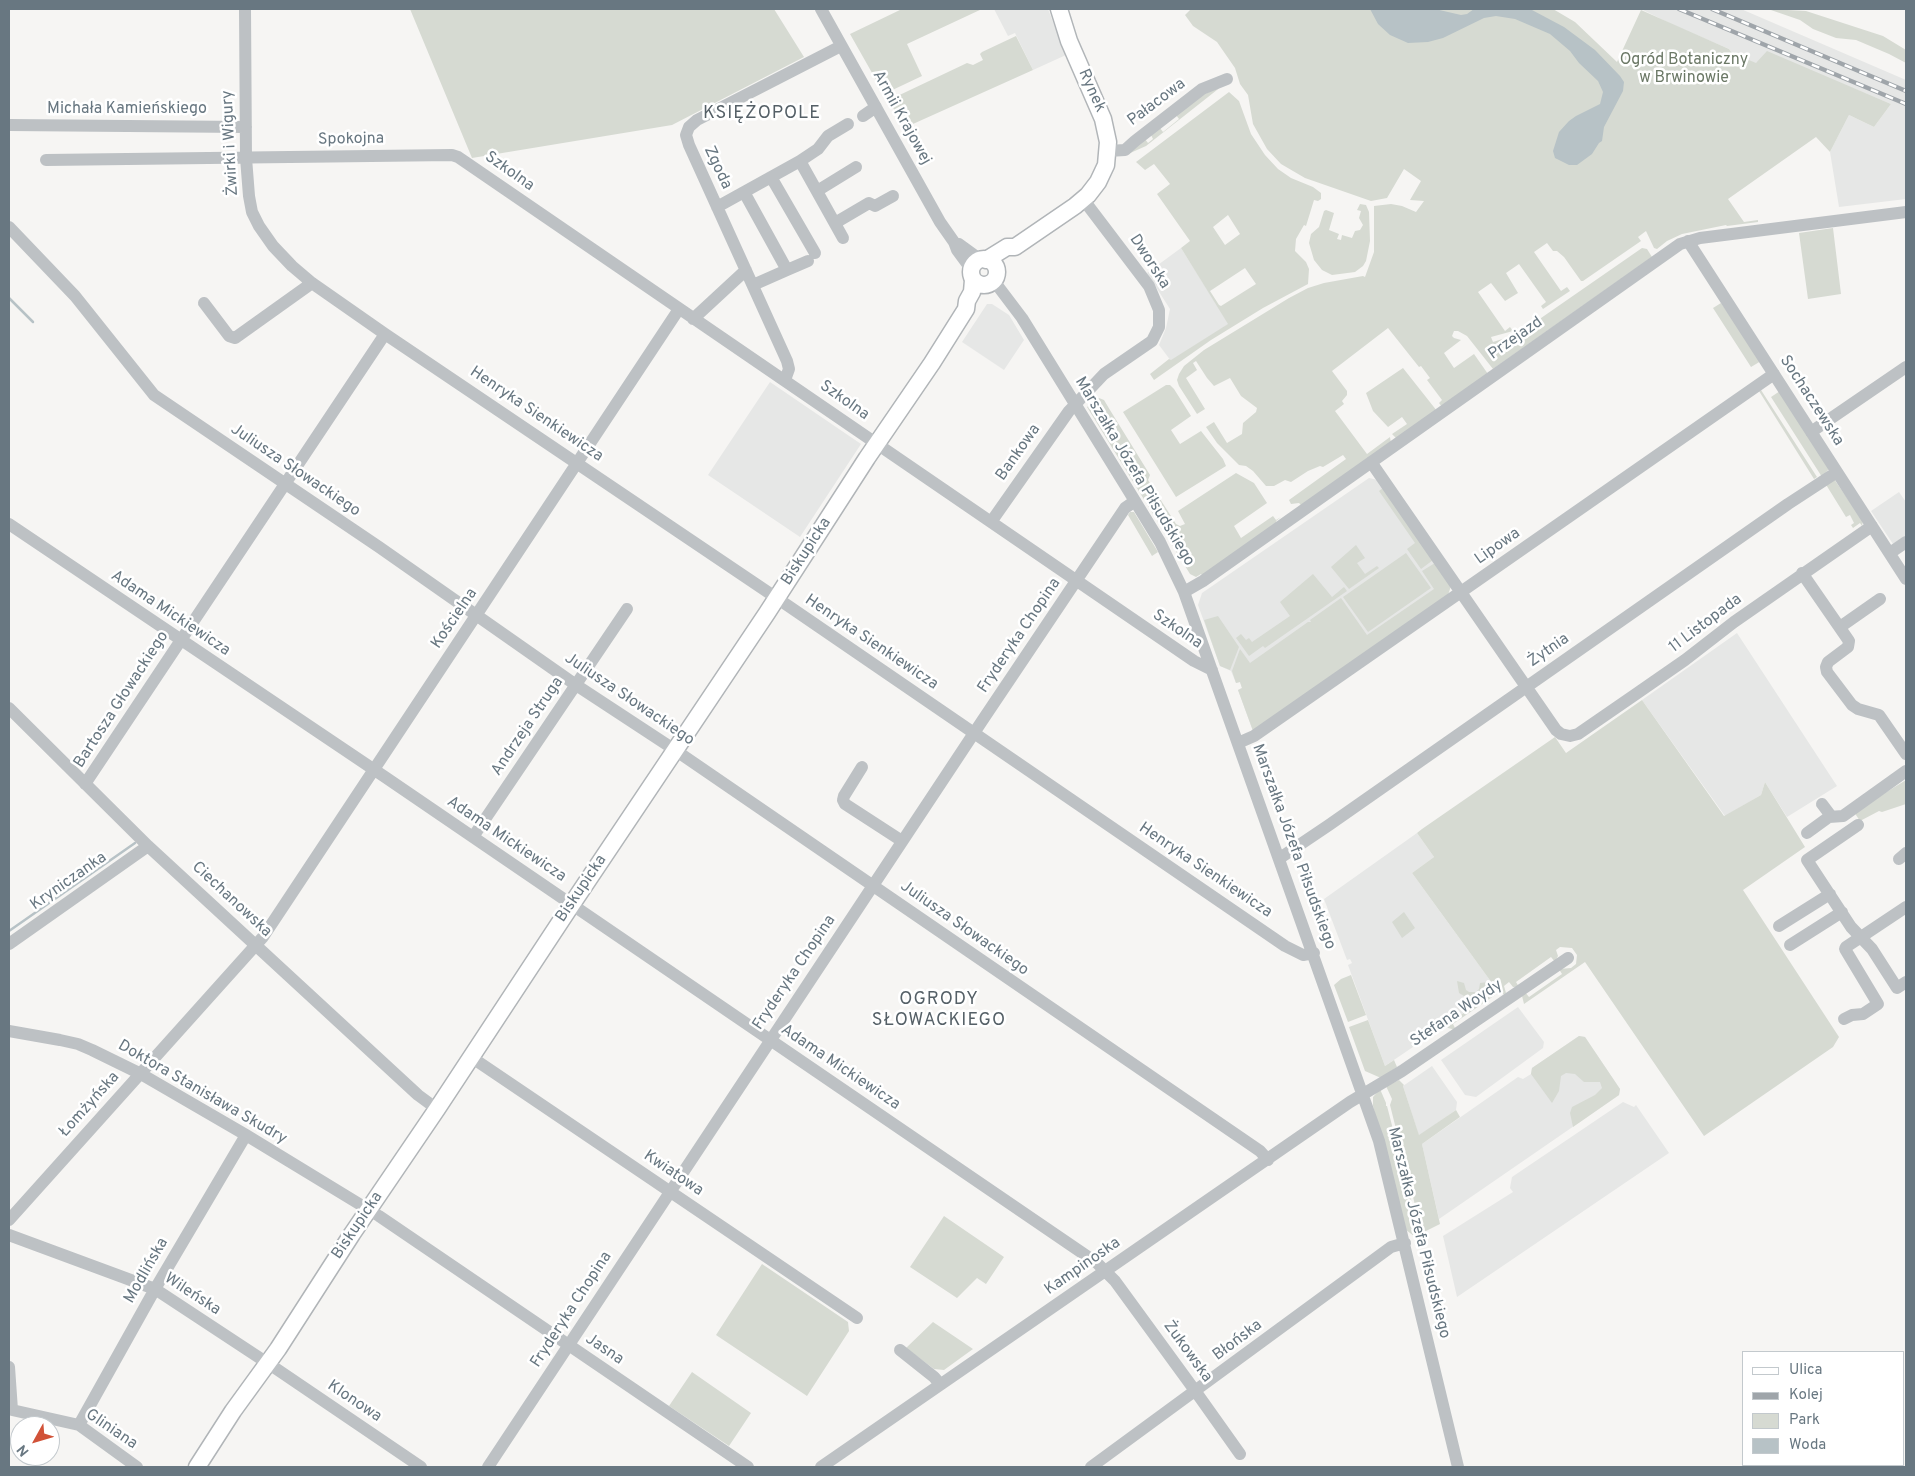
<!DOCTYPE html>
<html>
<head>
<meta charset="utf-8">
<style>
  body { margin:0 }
  #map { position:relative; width:1915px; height:1476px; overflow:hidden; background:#f6f5f3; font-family:Overpass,sans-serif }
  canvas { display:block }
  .frame { position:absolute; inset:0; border:10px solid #687781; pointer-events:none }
  .legend { position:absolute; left:1742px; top:1351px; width:162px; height:115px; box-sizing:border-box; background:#fff; border:1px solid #c3c9cd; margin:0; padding:6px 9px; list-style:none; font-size:15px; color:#687781 }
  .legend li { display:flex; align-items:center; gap:10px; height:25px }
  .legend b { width:25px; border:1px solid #c3c9cd }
  .north { position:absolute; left:10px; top:1416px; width:50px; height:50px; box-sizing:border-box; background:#fff; border:1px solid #c3c9cd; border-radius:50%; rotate:231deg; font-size:14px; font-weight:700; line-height:20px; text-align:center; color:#687781 }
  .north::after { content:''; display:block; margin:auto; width:18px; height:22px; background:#d15238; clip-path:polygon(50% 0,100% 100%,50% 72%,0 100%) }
</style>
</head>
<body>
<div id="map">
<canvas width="1915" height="1476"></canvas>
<div class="frame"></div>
<ul class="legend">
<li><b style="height:6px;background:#fff"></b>Ulica</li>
<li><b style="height:6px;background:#9fa5aa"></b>Kolej</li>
<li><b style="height:14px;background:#d6dad2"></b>Park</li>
<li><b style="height:14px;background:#b7c2c6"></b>Woda</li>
</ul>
<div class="north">N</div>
</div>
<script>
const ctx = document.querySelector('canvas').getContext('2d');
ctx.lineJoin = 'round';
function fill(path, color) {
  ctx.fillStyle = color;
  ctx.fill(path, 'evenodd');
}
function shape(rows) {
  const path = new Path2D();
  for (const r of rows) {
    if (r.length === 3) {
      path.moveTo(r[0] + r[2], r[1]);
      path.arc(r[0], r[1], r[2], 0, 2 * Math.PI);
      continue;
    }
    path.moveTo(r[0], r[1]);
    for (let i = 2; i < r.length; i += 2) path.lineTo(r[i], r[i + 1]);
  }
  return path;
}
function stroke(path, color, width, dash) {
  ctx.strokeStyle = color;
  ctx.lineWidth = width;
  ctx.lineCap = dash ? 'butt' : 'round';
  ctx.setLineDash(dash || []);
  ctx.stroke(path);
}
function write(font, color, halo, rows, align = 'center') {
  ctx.font = font + ' Overpass,sans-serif';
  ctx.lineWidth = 5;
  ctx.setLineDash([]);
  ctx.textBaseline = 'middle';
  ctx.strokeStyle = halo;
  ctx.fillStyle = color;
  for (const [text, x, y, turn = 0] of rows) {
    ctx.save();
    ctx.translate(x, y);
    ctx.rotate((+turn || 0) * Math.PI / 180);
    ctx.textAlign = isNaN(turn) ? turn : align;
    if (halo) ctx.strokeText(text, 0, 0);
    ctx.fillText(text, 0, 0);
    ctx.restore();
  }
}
fill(shape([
  [994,9,1048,9,1066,55,1033,70,1015,33,1008,36],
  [1641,9,1741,9,1906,80,1906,199,1839,207,1830,152,1849,115,1874,127,1891,104,1850,87,1756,64,1732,53,1729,49,1673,25],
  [1181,248,1229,324,1171,361,1159,345,1166,328,1170,309,1147,273],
  [987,304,992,304,1009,315,1024,340,1004,370,962,342],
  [770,382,861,444,800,537,708,475],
  [1369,478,1378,480,1451,586,1253,731,1238,690,1242,688,1240,682,1236,683,1231,671,1220,666,1198,605,1202,593],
  [1899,492,1906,502,1906,535,1893,544,1871,511],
  [1737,633,1837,786,1787,817,1765,782,1761,795,1725,816,1642,700],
  [1417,833,1434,857,1412,873,1497,990,1385,1066,1348,965,1352,963,1350,959,1347,960,1324,899],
  [1518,1007,1544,1042,1543,1048,1476,1097,1465,1095,1441,1060],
  [1579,1036,1585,1037,1620,1089,1619,1095,1439,1219,1422,1144,1518,1077,1523,1079,1531,1074,1532,1068],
  [1432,1066,1457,1102,1456,1110,1419,1136,1403,1086],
  [1623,1102,1634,1107,1636,1105,1669,1153,1457,1297,1443,1236,1513,1192,1510,1188,1512,1177]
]), '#e6e7e6');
fill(shape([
  [410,9,774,9,804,57,672,125,472,158],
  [902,9,982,9,907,44,922,76,884,94,850,34],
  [1191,9,1553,9,1575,22,1617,62,1641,10,1729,49,1732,53,1756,63,1767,51,1891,104,1874,127,1849,115,1830,152,1816,137,1728,199,1744,222,1758,220,1758,222,1727,226,1726,225,1682,234,1667,241,1657,249,1654,248,1646,231,1638,237,1641,241,1583,281,1581,281,1564,257,1557,251,1553,251,1547,243,1534,252,1561,291,1567,287,1570,291,1543,309,1541,306,1546,302,1519,264,1506,273,1518,293,1505,301,1491,283,1478,292,1505,331,1510,327,1513,331,1491,337,1493,342,1518,334,1642,248,1647,249,1652,257,1493,369,1467,336,1458,331,1454,331,1452,336,1454,338,1461,340,1444,353,1454,368,1474,354,1488,374,1442,407,1439,403,1442,400,1427,380,1430,378,1421,366,1419,367,1388,328,1332,371,1347,391,1347,395,1342,401,1344,404,1335,411,1367,454,1390,437,1391,443,1302,506,1299,503,1291,504,1289,500,1346,459,1343,455,1323,467,1320,466,1308,471,1291,482,1285,480,1274,486,1266,486,1253,471,1246,466,1239,465,1217,443,1206,427,1214,422,1227,443,1242,434,1243,423,1256,412,1257,408,1241,396,1230,378,1214,386,1207,378,1196,361,1193,363,1197,370,1186,378,1205,409,1197,414,1179,386,1177,380,1179,374,1184,366,1204,350,1289,298,1308,288,1324,283,1363,276,1365,277,1374,252,1374,206,1391,204,1402,206,1416,212,1424,201,1410,200,1421,181,1404,169,1387,198,1371,201,1305,178,1281,164,1267,149,1253,124,1248,95,1240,84,1235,68,1217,42,1193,26,1185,15],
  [1768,9,1806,11,1883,36,1906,50,1906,63,1889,54,1856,40,1836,38,1813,29,1800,20],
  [1016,36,1033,70,904,128,889,100,967,63,973,65,983,60,980,54,982,52],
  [1222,86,1146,146,1128,154,1145,139,1148,143,1153,139,1151,135,1160,128,1163,132,1179,119,1176,115,1198,97],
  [1229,92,1239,101,1251,134,1265,155,1278,169,1291,178,1313,187,1321,193,1321,199,1318,201,1314,200,1306,226,1304,225,1296,239,1295,251,1306,262,1309,269,1308,284,1263,308,1211,340,1154,380,1150,374,1169,359,1171,360,1228,324,1181,248,1190,241,1157,194,1170,184,1154,164,1145,170,1136,162],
  [1228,215,1240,234,1225,245,1213,227],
  [1245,268,1256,284,1221,306,1219,305,1210,291],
  [1360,204,1366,205,1369,212,1370,241,1366,261,1363,266,1355,272,1332,275,1322,270,1314,260,1309,243,1311,234,1319,227,1324,211,1326,210,1334,213,1329,230,1339,234,1337,239,1341,240,1342,235,1352,238,1355,231,1360,230,1363,225,1359,218,1361,211,1357,210],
  [1833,228,1841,294,1808,299,1799,233],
  [1721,303,1761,361,1751,367,1713,308],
  [1403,368,1437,411,1397,439,1392,434,1407,424,1402,417,1388,427,1373,411,1366,393],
  [1166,385,1170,385,1174,389,1191,416,1171,430,1180,444,1201,431,1223,459,1226,466,1176,497,1123,412],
  [1761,390,1817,477,1814,479,1759,391],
  [1780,391,1829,469,1822,477,1771,397],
  [1099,398,1104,400,1110,410,1150,475,1148,480,1176,524,1180,526,1185,524,1178,511,1236,473,1254,483,1267,503,1234,526,1241,538,1273,516,1276,520,1281,517,1276,521,1277,523,1203,576,1201,574,1196,577,1190,574,1087,407],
  [1834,479,1863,521,1862,526,1860,523,1853,528,1851,525,1854,523,1850,515,1846,517,1825,483],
  [1383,488,1433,560,1421,569,1407,549,1415,543,1379,491],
  [1130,512,1134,512,1158,552,1152,556,1128,515],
  [1356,545,1365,558,1357,563,1365,574,1377,566,1379,568,1349,589,1331,567],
  [1406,553,1431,588,1368,632,1343,597],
  [1435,563,1451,586,1448,595,1253,731,1238,690,1242,688,1240,682,1236,683,1232,671,1240,649,1250,663,1308,622,1311,622,1310,620,1341,598,1367,635,1434,589,1422,571],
  [1313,574,1332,597,1344,587,1347,591,1265,648,1263,646,1249,656,1236,638,1241,634,1246,640,1249,638,1252,642,1290,616,1280,602],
  [1218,616,1239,647,1230,670,1220,666,1204,620],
  [1642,700,1724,816,1761,795,1765,782,1805,847,1743,890,1839,1037,1833,1047,1704,1136,1585,962,1524,1004,1522,996,1525,992,1529,997,1562,974,1559,969,1571,968,1576,964,1577,955,1572,948,1560,947,1556,950,1558,956,1555,962,1551,957,1516,982,1519,987,1513,987,1509,982,1504,986,1506,993,1504,995,1501,991,1453,1024,1456,1030,1448,1028,1446,1025,1497,990,1412,873,1434,857,1417,833,1422,829,1555,737,1566,753],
  [1906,780,1906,804,1882,812,1879,811,1860,821,1854,812],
  [1404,912,1415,928,1402,938,1392,922],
  [1351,975,1366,1015,1348,1022,1334,985,1341,979],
  [1457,981,1464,983,1466,990,1469,992,1476,992,1479,989,1480,983,1488,982,1488,988,1480,998,1469,999,1459,993],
  [1368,1020,1385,1066,1394,1060,1397,1067,1381,1078,1365,1071,1349,1027],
  [1579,1036,1585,1037,1620,1089,1619,1095,1573,1127,1570,1113,1572,1107,1595,1095,1602,1088,1600,1082,1584,1082,1575,1074,1566,1073,1561,1076,1559,1091,1552,1103,1531,1074,1532,1068],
  [1399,1080,1404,1085,1403,1086,1419,1135,1456,1110,1460,1117,1422,1144,1440,1224,1422,1233,1390,1105,1392,1099,1386,1086],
  [1380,1089,1386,1103,1386,1106,1387,1106,1420,1234,1414,1236,1406,1230,1373,1106,1373,1097],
  [944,1216,1004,1257,986,1284,977,1278,957,1298,910,1267],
  [762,1264,848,1322,849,1331,807,1396,716,1335],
  [933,1322,973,1349,944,1370,934,1369,906,1348],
  [692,1372,751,1413,729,1446,669,1406]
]), '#d6dad2');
fill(shape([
  [1370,9,1435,9,1461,15,1467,14,1474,9,1525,9,1532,10,1564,27,1595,50,1620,76,1624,82,1623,91,1604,127,1602,141,1599,143,1592,154,1577,165,1569,165,1555,158,1553,151,1559,132,1569,121,1576,116,1600,104,1603,92,1598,81,1579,63,1570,51,1550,34,1515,19,1496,16,1484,18,1443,38,1428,42,1408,43,1390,35,1378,24]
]), '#b7c2c6');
stroke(shape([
  [9,298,33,322],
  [9,931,135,843]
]), '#b7c2c6', 2.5);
const major = shape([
  [984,272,13],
  [986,260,1007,247,1015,247,1075,206,1088,195,1098,182,1106,165,1108,142,1103,119,1069,41,1059,9],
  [197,1467,233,1411,278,1349,352,1234,437,1109,572,904,767,613,867,458,932,363,966,309,967,301,972,292,973,280]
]);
stroke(major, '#b1b5b8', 19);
stroke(shape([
  [245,9,246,158,249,196,252,212,259,226,273,246,292,266,312,283,385,334,787,605,1285,946,1303,955,1314,953],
  [821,9,940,222,954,242,957,250,971,269],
  [863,116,876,107],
  [9,125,246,127],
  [1108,151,1125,150,1135,141,1202,89,1227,79],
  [46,160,452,155,458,157,1194,661,1212,670],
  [800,161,843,238],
  [771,177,815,253],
  [817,191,856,167],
  [744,192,787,270,753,285],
  [717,207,800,161,818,149,828,136,848,124],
  [835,223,869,203,875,206,893,196],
  [9,227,75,296,154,395,379,547,576,685,675,750,1260,1151,1268,1160],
  [1688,241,1906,579],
  [959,244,981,260],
  [787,270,808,261],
  [994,281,1022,318,1127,488,1160,542,1184,592,1379,1141,1458,1467],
  [204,303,229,336,235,338,312,283],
  [693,319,746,270],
  [785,380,789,369,787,361,689,145,686,135,689,127,697,120,841,46],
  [1811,432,1906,367],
  [1371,462,1556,730,1561,734,1570,736,1578,734,1636,694,1685,660,1734,622,1872,526],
  [991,522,1069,411,1104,374,1152,341,1159,327,1159,310,1149,286,1083,199],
  [9,524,385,777,1097,1263,1115,1281,1196,1392,1240,1454],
  [1890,553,1906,542],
  [1802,573,1849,641,1848,647,1828,662,1826,667,1827,672,1852,705,1858,709,1879,715,1906,754],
  [1184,592,1203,581,1680,244,1700,238,1906,212],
  [1840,627,1880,599],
  [9,708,148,846,418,1095,437,1109],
  [1238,743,1254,736,1774,374],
  [862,767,844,796,843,800,845,804,902,841],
  [85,784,385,334],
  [1822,804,1831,816],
  [1858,825,1807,860,1851,927,1872,949,1897,988,1906,982],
  [1807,833,1829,817,1843,816,1906,771],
  [473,837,627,609],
  [1280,858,1329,825,1788,504,1837,472],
  [1899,859,1906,853],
  [1779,926,1830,894],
  [9,944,148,846],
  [1790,945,1842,912],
  [1844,1019,1852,1015,1863,1014,1878,1004,1845,949,1846,947,1906,907],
  [9,1031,60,1040,78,1044,92,1050,141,1074,246,1135,379,1216,748,1467],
  [471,1057,857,1318],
  [9,1220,263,937,679,309],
  [9,1235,155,1289,278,1370,421,1467],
  [900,1350,934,1377,940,1384],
  [9,1367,12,1410],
  [12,1410,79,1425,137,1467],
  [79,1425,155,1289,246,1135],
  [488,1467,982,721,1125,508,1135,501],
  [821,1467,1350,1102,1402,1071,1568,958],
  [1091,1467,1391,1247,1405,1243]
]), '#bdc1c4', 12);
stroke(major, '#fff', 16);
const rail = shape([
  [1679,9,1906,104],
  [1712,9,1906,91]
]);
stroke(rail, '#9fa5aa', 4.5);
stroke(rail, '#fff', 2.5, [8]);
write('16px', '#6b7866', '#fff', [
  ["Ogród Botaniczny",1684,61],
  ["w Brwinowie",1684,79]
]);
write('16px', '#687781', '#fff', [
  ["Rynek",1091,91,66],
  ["Pałacowa",1157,103,-37],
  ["Michała Kamieńskiego",127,110],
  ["Armii Krajowej",901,118,61],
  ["Spokojna",351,140,-1],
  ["Żwirki i Wigury",231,143,-93],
  ["Zgoda",717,168,65],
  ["Szkolna",509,172,35],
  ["Dworska",1149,262,57],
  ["Przejazd",1516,339,-35],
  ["Szkolna",844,401,35],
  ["Sochaczewska",1811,401,57],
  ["Henryka Sienkiewicza",536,415,34],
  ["Bankowa",1019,453,-55],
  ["Juliusza Słowackiego",295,471,34],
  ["Marszałka Józefa Piłsudskiego",1134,472,59],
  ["Lipowa",1498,547,-35],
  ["Biskupicka",807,552,-57],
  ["Adama Mickiewicza",170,614,34],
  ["Kościelna",455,619,-56],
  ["11 Listopada",1706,624,-37],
  ["Szkolna",1177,630,34],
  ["Fryderyka Chopina",1020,636,-56],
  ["Henryka Sienkiewicza",871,643,34],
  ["Żytnia",1549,651,-35],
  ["Bartosza Głowackiego",122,700,-57],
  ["Juliusza Słowackiego",629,700,34],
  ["Andrzeja Struga",528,727,-56],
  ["Adama Mickiewicza",506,840,34],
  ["Marszałka Józefa Piłsudskiego",1293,847,70],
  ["Henryka Sienkiewicza",1205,871,34],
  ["Kryniczanka",69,882,-35],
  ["Biskupicka",582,889,-56],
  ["Ciechanowska",231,900,43],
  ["Juliusza Słowackiego",964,929,35],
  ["Fryderyka Chopina",795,973,-56],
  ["Stefana Woydy",1457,1014,-34],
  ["Adama Mickiewicza",840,1068,34],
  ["Doktora Stanisława Skudry",202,1093,30],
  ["Łomżyńska",90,1105,-48],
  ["Kwiatowa",673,1174,34],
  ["Biskupicka",358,1226,-56],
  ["Marszałka Józefa Piłsudskiego",1418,1233,76],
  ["Kampinoska",1083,1267,-35],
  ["Modlińska",147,1271,-60],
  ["Wileńska",192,1295,33],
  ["Fryderyka Chopina",572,1310,-57],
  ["Błońska",1238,1341,-37],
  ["Jasna",604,1350,34],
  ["Żukowska",1187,1352,54],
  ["Klonowa",354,1402,34],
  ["Gliniana",111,1430,34]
]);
ctx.letterSpacing = '1px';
write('18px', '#556067', '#fff', [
  ["KSIĘŻOPOLE",762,114],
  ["OGRODY",939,1000],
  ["SŁOWACKIEGO",939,1021]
]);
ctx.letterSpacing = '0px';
</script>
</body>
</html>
